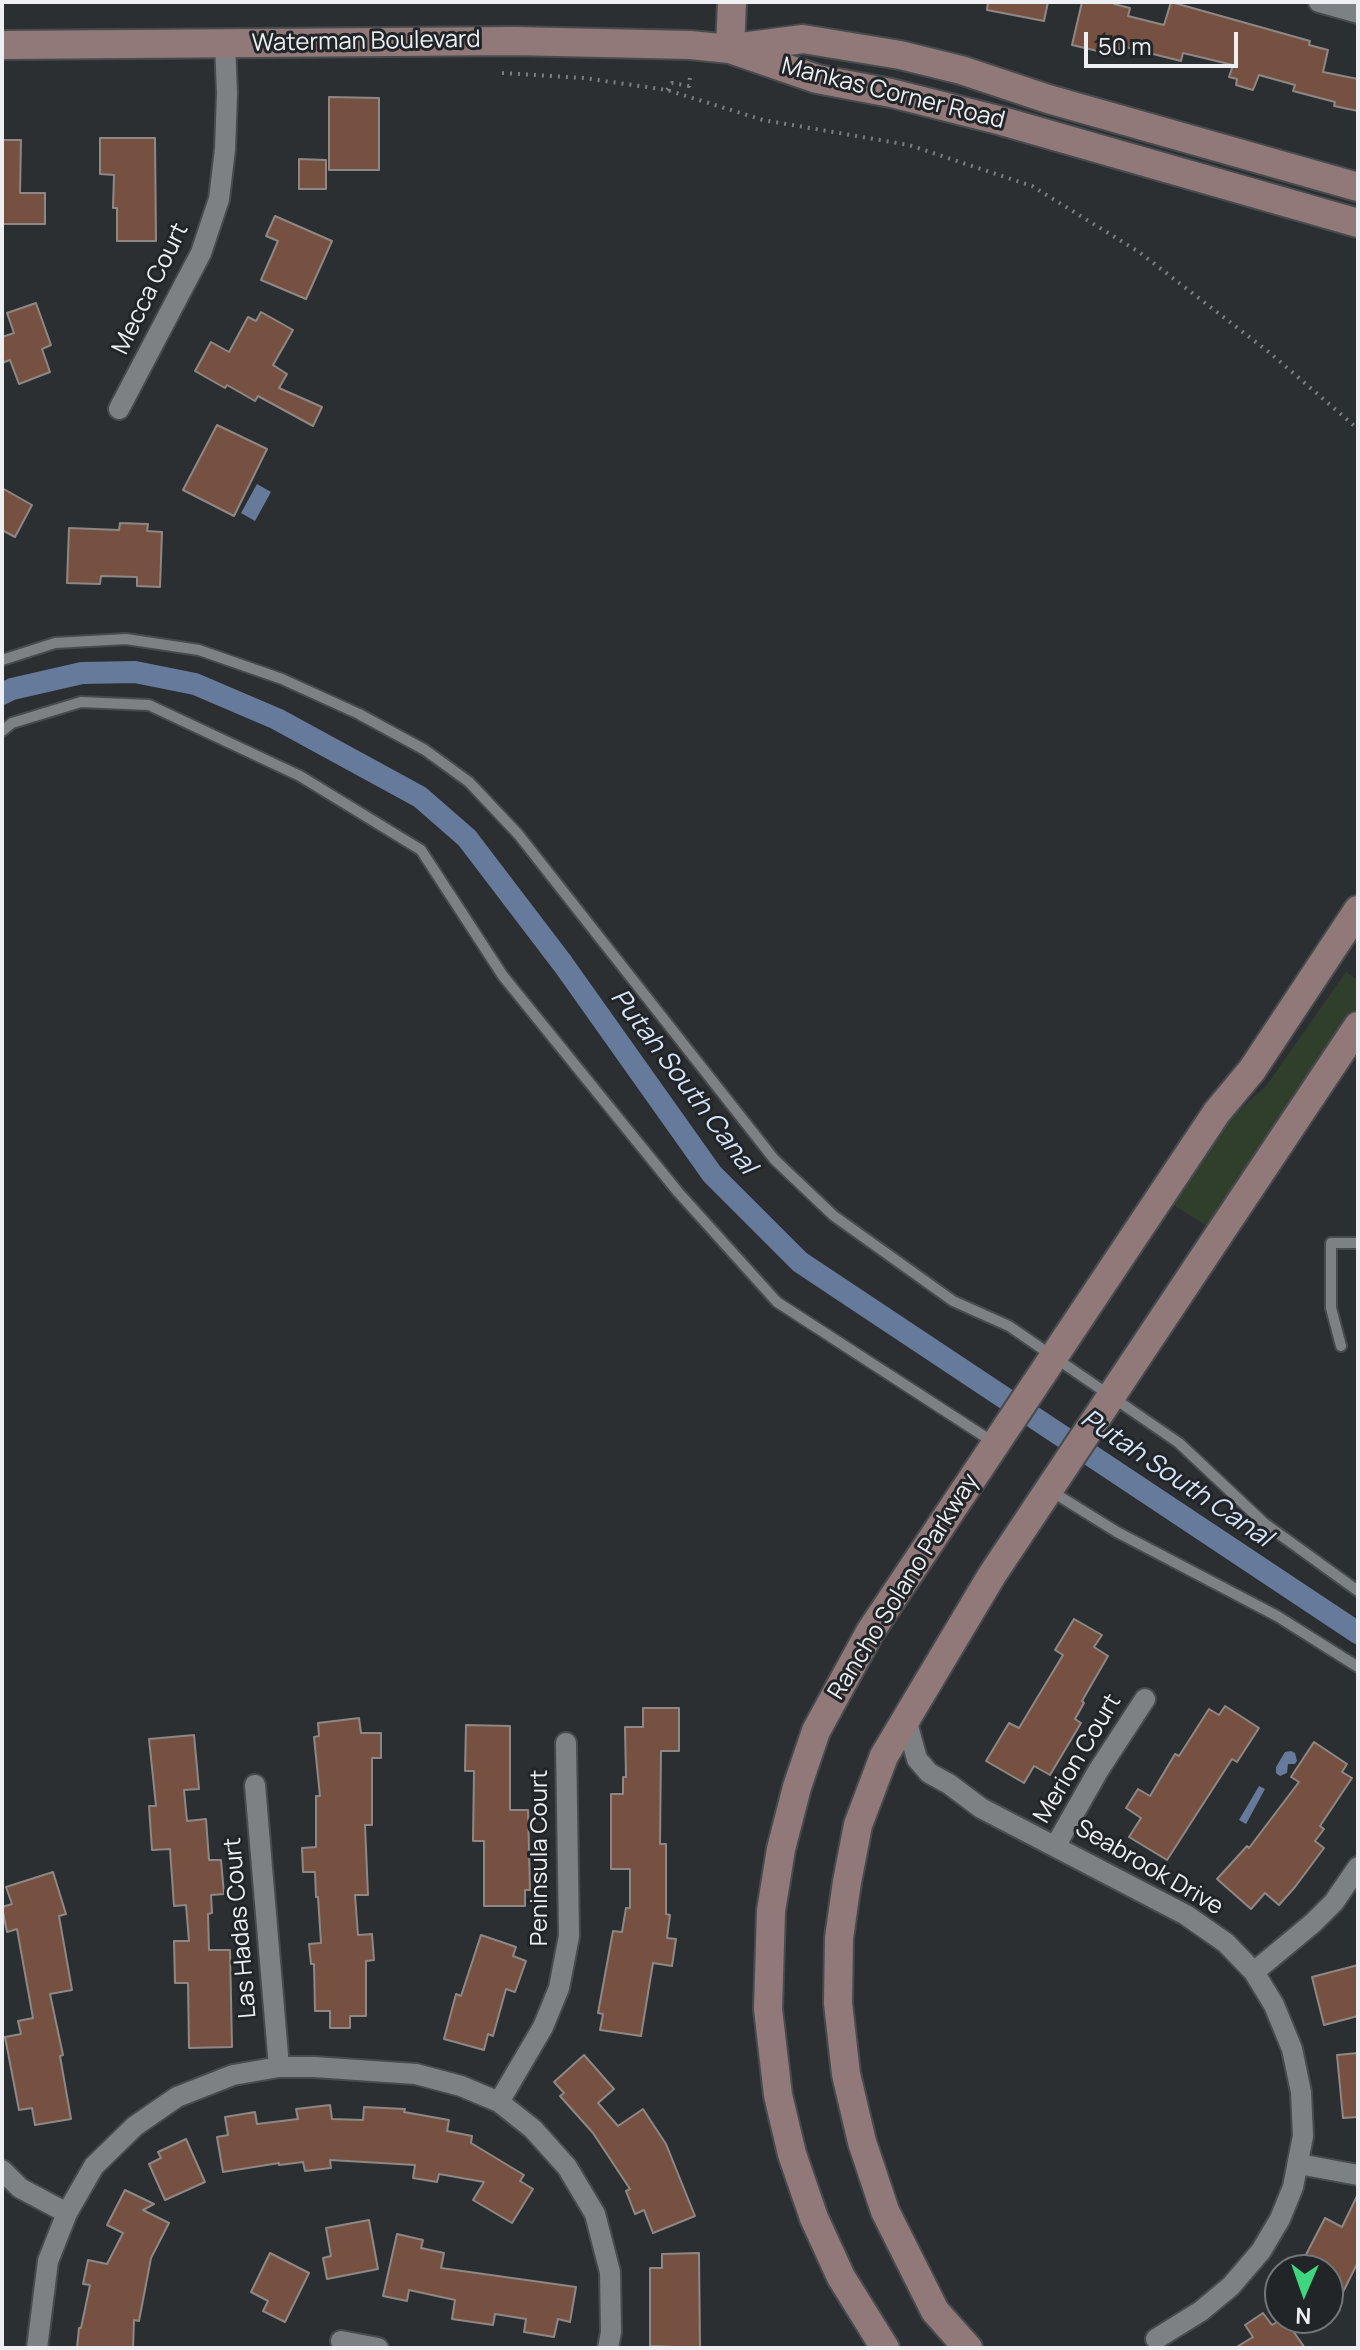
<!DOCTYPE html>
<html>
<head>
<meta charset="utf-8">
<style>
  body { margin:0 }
  #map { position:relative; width:1360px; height:2350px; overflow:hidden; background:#2c2f32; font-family:Manrope,sans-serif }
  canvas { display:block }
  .frame { position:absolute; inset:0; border:4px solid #edeff2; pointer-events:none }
  .north { position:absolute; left:1264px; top:2254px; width:80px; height:80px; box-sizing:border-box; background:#222528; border:2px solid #737679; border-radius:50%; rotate:182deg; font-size:22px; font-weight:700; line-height:32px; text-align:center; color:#edeff2 }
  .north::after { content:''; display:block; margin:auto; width:28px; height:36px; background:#3fd77d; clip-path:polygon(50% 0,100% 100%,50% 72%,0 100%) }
  .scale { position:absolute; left:1084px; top:32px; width:154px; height:36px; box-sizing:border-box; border:4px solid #edeff2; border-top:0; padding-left:10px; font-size:24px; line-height:28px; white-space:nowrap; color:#edeff2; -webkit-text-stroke:6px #222528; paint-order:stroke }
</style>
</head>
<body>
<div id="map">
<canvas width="1360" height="2350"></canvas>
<div class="frame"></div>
<div class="north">N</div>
<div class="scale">50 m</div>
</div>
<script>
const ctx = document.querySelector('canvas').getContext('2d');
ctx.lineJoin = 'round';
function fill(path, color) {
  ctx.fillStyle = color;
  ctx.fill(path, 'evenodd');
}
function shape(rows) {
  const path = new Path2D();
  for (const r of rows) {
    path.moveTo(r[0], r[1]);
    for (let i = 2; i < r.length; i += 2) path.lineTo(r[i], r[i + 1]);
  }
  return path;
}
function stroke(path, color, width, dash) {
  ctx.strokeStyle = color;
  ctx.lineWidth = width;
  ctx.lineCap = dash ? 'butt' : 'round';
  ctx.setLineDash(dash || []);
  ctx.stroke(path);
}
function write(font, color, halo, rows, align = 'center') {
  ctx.font = font + ' Manrope,sans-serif';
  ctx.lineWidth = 6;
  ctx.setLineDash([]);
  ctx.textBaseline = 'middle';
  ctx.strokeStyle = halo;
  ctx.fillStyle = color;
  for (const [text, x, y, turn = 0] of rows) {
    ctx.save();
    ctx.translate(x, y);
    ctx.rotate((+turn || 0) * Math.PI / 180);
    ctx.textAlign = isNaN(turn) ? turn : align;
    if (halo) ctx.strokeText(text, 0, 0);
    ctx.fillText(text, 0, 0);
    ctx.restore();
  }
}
fill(shape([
  [1346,972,1358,980,1358,1007,1210,1228,1172,1204,1226,1122,1266,1086]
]), '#2f3f2b');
fill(shape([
  [257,484,271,492,255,521,241,513],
  [1291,1751,1295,1753,1297,1761,1295,1764,1288,1764,1287,1773,1280,1776,1276,1773,1276,1767,1285,1752],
  [1259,1786,1265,1789,1246,1824,1239,1820]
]), '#667a9b');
stroke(shape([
  [2,694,12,689,82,673,135,672,195,684,277,719,420,797,467,838,563,964,712,1174,800,1262,1358,1633]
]), '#667a9b', 22);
const building = shape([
  [988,2,1048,2,1044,21,987,10,988,2],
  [1082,2,1115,2,1114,4,1130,8,1128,16,1164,25,1171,2,1310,41,1309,45,1328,50,1323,72,1358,79,1358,111,1334,106,1335,102,1293,91,1295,85,1259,75,1253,90,1236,85,1237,79,1229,77,1233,65,1183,53,1181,61,1121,46,1119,56,1072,45,1082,2],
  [329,97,379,98,379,170,329,170,329,97],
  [100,138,155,138,156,241,117,241,117,208,113,208,114,175,100,174,100,138],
  [2,140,21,140,20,193,45,193,45,224,2,224,2,140],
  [299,159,326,160,326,189,299,189,299,159],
  [275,216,332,241,306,299,261,280,278,241,266,236,275,216],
  [36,303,51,345,42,349,50,372,19,384,10,360,2,363,2,337,14,333,7,313,36,303],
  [261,312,293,330,273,365,287,374,279,388,322,407,313,426,258,396,255,401,227,385,225,388,195,371,211,342,229,352,248,317,256,321,261,312],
  [217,425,267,449,234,516,183,490,217,425],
  [2,488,32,505,15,537,2,530,2,488],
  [120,523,148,524,147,531,162,532,160,587,137,586,137,577,101,576,100,584,67,583,69,528,119,530,120,523],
  [1074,1619,1102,1635,1094,1647,1108,1656,1082,1701,1084,1703,1075,1719,1081,1723,1050,1775,1034,1766,1024,1783,986,1761,1009,1723,1019,1728,1063,1655,1055,1650,1074,1619],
  [1225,1706,1259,1728,1237,1762,1232,1759,1167,1860,1129,1837,1141,1818,1126,1808,1138,1789,1150,1796,1175,1754,1179,1756,1209,1709,1219,1715,1225,1706],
  [643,1708,679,1708,679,1751,661,1751,660,1844,666,1844,666,1914,670,1915,667,1938,676,1939,672,1966,653,1963,641,2036,600,2030,603,2014,598,2013,613,1931,622,1932,626,1908,630,1908,630,1869,611,1869,611,1794,623,1794,623,1777,626,1777,625,1727,643,1727,643,1708],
  [359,1718,361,1733,381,1733,381,1758,372,1758,372,1825,365,1825,368,1895,355,1895,358,1935,372,1934,374,1960,366,1961,366,2016,350,2016,350,2028,330,2028,330,2011,315,2011,314,1964,311,1964,309,1944,321,1943,318,1897,316,1897,315,1872,303,1872,302,1848,316,1847,316,1796,320,1796,314,1737,319,1736,318,1723,359,1718],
  [466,1725,510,1726,510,1810,528,1810,530,1890,525,1890,525,1906,484,1906,484,1841,473,1841,474,1771,465,1771,466,1725],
  [194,1735,199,1789,184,1790,187,1821,206,1819,209,1860,221,1860,224,1894,211,1895,212,1913,208,1914,209,1950,230,1950,232,2047,189,2048,188,1983,175,1983,174,1941,189,1941,186,1905,174,1906,170,1849,152,1850,149,1806,156,1806,149,1739,194,1735],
  [1314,1742,1347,1764,1342,1772,1352,1778,1320,1826,1324,1829,1315,1841,1324,1848,1295,1887,1279,1905,1265,1893,1251,1909,1217,1879,1247,1846,1249,1848,1299,1782,1291,1777,1314,1742],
  [53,1872,66,1914,59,1916,72,1990,50,1994,63,2055,60,2056,71,2119,35,2125,32,2108,19,2110,5,2037,21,2034,18,2021,33,2018,17,1929,7,1932,2,1907,12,1904,6,1887,53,1872],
  [481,1935,516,1947,513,1956,526,1961,515,1992,506,1989,493,2036,488,2034,484,2050,444,2039,456,1994,461,1996,481,1935],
  [1358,1965,1358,2016,1324,2025,1312,1977,1358,1965],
  [1358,2053,1358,2117,1343,2118,1337,2055,1358,2053],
  [584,2055,614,2089,598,2103,618,2126,643,2109,666,2144,695,2216,653,2233,644,2210,635,2214,626,2191,630,2189,593,2133,560,2096,564,2093,554,2082,584,2055],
  [330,2105,332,2119,363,2120,364,2107,405,2109,404,2112,449,2120,447,2131,472,2136,471,2143,524,2175,520,2181,533,2189,512,2223,473,2200,484,2182,439,2174,437,2182,413,2178,415,2165,330,2160,331,2168,305,2171,303,2162,279,2165,279,2163,223,2172,217,2137,228,2135,225,2117,255,2112,257,2124,298,2119,296,2109,330,2105],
  [186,2139,205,2182,165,2200,149,2164,161,2158,158,2152,186,2139],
  [125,2190,154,2204,143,2210,169,2223,151,2258,139,2321,134,2320,133,2348,77,2348,79,2328,81,2328,90,2285,83,2284,88,2260,107,2264,123,2233,107,2225,125,2190],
  [1358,2194,1358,2262,1328,2322,1328,2270,1298,2270,1325,2218,1342,2227,1358,2194],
  [369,2220,378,2269,327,2279,323,2258,331,2256,326,2228,369,2220],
  [397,2234,423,2240,421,2248,444,2253,441,2268,576,2287,570,2322,558,2319,554,2337,524,2332,526,2319,495,2314,493,2325,452,2319,455,2300,409,2290,407,2301,383,2296,397,2234],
  [270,2253,309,2273,285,2322,263,2311,268,2301,251,2292,270,2253],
  [699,2253,700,2348,650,2346,650,2268,662,2268,662,2254,699,2253],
  [1263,2313,1272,2325,1284,2318,1305,2348,1235,2348,1253,2337,1245,2325,1263,2313]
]);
fill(building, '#765142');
stroke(building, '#8d8885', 2);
const lane = shape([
  [2,660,55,643,126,639,199,650,282,679,359,714,425,750,469,782,518,834,774,1159,834,1216,953,1301,1009,1326,1179,1443,1264,1523,1358,1591],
  [2,731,12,723,81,702,149,705,300,776,421,850,503,976,678,1192,777,1302,993,1442],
  [1341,1346,1331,1308,1331,1243,1358,1243],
  [1051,1491,1117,1532,1277,1616,1358,1667]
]);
const street = shape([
  [1319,2,1358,13],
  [119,409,201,253,219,199,225,149,227,93,225,44],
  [906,1719,917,1759,929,1773,949,1784,981,1808,1186,1915,1226,1943,1254,1972,1274,2005,1292,2049,1301,2092,1303,2136,1293,2187,1280,2219,1261,2251,1231,2286,1201,2311,1156,2339],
  [255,1785,279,2067],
  [1056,1845,1098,1771,1145,1699],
  [1254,1972,1313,1923,1334,1902,1358,1867],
  [499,2102,543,2027,559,1988,569,1936,566,1743],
  [1299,2164,1358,2175],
  [2,2170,20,2188,67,2213],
  [341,2341,378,2348],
  [37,2348,48,2261,67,2213,94,2166,135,2126,177,2097,233,2075,279,2067,314,2067,416,2074,461,2086,499,2102,533,2129,567,2167,595,2214,610,2272,611,2332,608,2348]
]);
const secondary = shape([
  [2,45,514,41,690,45,730,49,817,79,891,93,1002,121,1358,223],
  [734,48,803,39,900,55,961,70,1048,99,1358,187],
  [730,49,732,2],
  [885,2348,841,2277,814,2218,792,2154,778,2095,768,2009,771,1911,781,1849,797,1787,816,1731,870,1632,1217,1112,1252,1070,1358,910],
  [968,2348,935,2311,885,2211,862,2142,846,2074,838,2003,839,1938,847,1882,858,1825,884,1756,992,1575,1358,1026]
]);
stroke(lane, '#484b4e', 14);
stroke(street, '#484b4e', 24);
stroke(secondary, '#484b4e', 32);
stroke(shape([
  [502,73,584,78,667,90,763,120,909,145,1032,186,1139,252,1270,353,1358,429],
  [667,90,672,83,689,86,690,77]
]), '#7b7e81', 4, [2, 6]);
stroke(lane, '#7d8184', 10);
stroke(street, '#7d8184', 20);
stroke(secondary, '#927979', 28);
write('24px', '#edeff2', '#222528', [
  ["Waterman Boulevard",366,42,-1],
  ["Mankas Corner Road",893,94,14],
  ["Mecca Court",151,289,-64],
  ["Rancho Solano Parkway",904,1587,-58],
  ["Merion Court",1078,1759,-59],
  ["Peninsula Court",540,1858,-90],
  ["Seabrook Drive",1149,1868,30],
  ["Las Hadas Court",241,1928,-95]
]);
write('italic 26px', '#d7e5fb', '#222528', [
  ["Putah South Canal",683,1082,53],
  ["Putah South Canal",1176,1479,34]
]);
</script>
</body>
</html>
